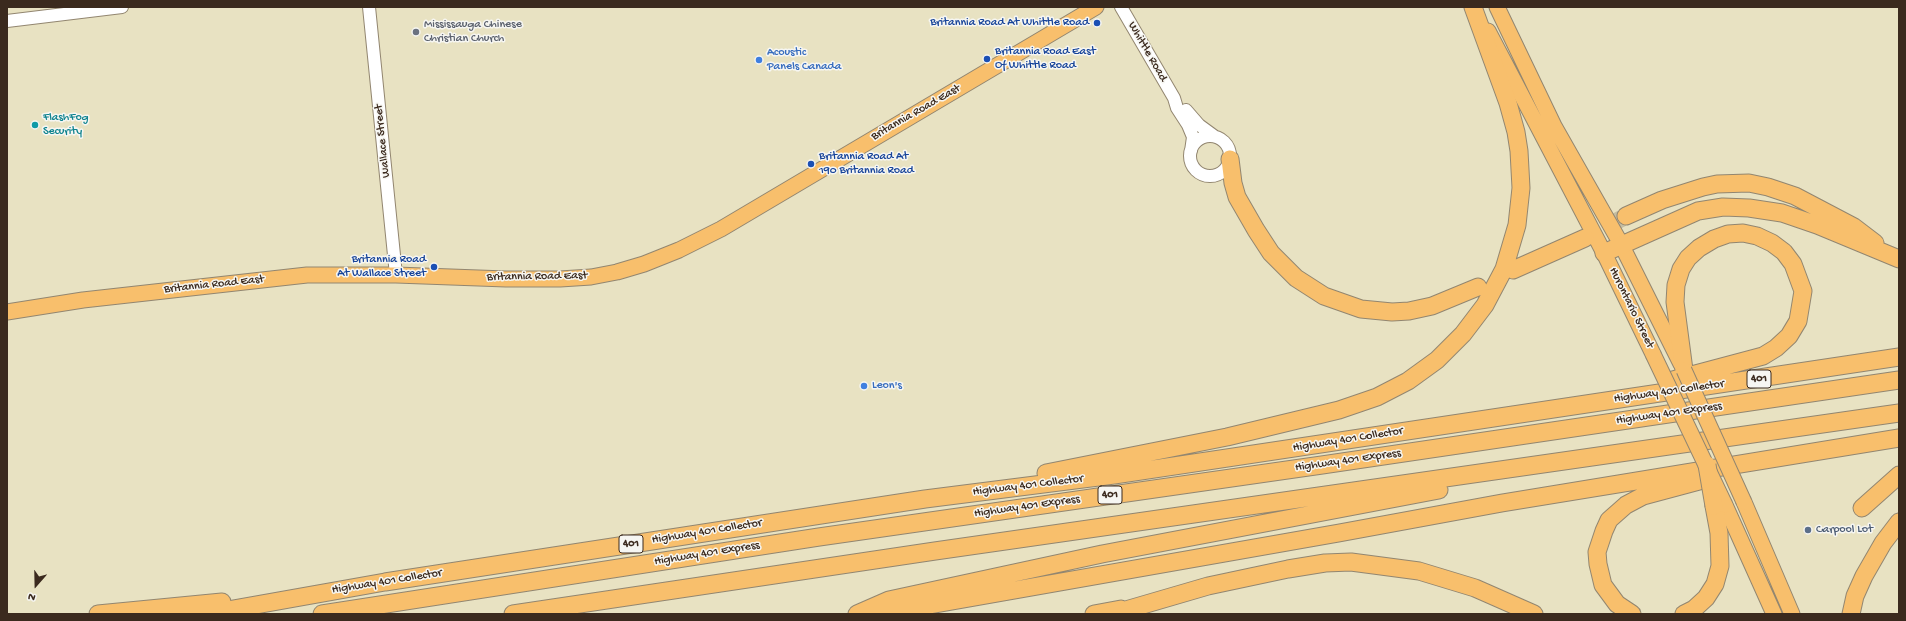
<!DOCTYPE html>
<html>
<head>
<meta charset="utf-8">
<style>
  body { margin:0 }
  #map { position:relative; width:1906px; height:621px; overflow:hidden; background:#e8e2c2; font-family:"Gochi Hand",sans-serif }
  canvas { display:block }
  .frame { position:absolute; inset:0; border:8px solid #3b2a1e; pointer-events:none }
  .north { position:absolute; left:16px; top:565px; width:40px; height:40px; -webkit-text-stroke:3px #f6f6f2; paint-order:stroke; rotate:200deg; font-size:11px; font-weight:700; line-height:16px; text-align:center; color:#3b2a1e }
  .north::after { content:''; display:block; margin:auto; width:14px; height:18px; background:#3b2a1e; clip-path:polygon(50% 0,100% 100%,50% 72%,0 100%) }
</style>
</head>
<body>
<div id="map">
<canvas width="1906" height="621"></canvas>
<div class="frame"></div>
<div class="north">N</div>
</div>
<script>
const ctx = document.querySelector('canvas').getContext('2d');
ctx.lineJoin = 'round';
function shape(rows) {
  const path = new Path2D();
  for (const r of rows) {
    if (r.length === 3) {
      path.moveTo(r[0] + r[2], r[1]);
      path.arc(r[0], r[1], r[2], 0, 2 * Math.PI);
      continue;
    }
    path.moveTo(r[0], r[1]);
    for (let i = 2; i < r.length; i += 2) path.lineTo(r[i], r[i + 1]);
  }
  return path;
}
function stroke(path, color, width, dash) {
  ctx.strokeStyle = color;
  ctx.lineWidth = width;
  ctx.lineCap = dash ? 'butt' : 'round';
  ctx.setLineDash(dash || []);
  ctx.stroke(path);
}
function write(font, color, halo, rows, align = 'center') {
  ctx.font = font + ' "Gochi Hand",sans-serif';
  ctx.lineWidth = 3;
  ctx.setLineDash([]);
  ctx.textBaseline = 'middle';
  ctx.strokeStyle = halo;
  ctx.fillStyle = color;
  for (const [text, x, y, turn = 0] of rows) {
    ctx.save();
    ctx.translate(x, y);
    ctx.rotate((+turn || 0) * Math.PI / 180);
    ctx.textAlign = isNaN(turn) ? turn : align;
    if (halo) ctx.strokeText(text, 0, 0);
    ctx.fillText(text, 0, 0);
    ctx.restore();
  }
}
stroke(shape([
  [1585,238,1626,216]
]), '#c5bda1', 17, [17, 8]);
const minor = shape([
  [369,7,396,275],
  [1121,7,1174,98,1177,108,1188,125,1193,137,1191,151],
  [7,21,122,7],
  [1186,110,1199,125,1214,136],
  [1210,156,20]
]);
const major = shape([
  [1497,7,1554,126,1621,244,1681,364],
  [1488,31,1604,253,1653,354],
  [7,312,83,300,307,275,396,275,506,279,560,279,591,277,617,272,644,264,679,250,721,229,1096,7],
  [1744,502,1792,614],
  [1725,505,1774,614]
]);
const highway = shape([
  [1230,159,1233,183,1237,197,1256,230,1271,253,1296,278,1324,296,1361,309,1392,312,1409,311,1432,306,1478,287],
  [1626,216,1662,200,1703,187,1717,184,1749,183,1768,187,1795,196,1854,227,1875,243],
  [1604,253,1698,211,1723,207,1749,208,1782,213,1817,225,1899,259],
  [1513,270,1585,238],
  [1673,380,1763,356,1776,348,1789,336,1798,321,1803,291,1793,264,1784,252,1772,243,1757,236,1743,233,1728,234,1714,239,1699,248,1688,258,1681,269,1676,285,1675,302,1684,370],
  [1046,473,1227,437,1339,410,1377,397,1408,381,1437,360,1463,334,1485,305,1504,269,1517,225,1521,188,1519,151,1516,132,1508,103,1473,7],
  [1862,508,1899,475],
  [98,614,222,602],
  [205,614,385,582,925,499,1114,475,1899,357],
  [322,614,819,537,1322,465,1899,380],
  [513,614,935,551,1899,413],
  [857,614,889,600,1102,554,1439,490],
  [870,614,924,606,1339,533,1502,503,1899,438],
  [1094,614,1121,609],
  [1112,614,1208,586,1288,569,1325,563,1351,562,1419,571,1475,588,1534,614],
  [1632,614,1617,604,1603,585,1598,564,1597,552,1604,531,1609,520,1626,505,1643,496,1699,481],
  [1684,614,1694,609,1706,598,1715,584,1720,566,1719,533,1714,506],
  [1851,614,1855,596,1864,576,1883,543,1899,522]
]);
stroke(minor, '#928670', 14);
stroke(major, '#928670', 17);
stroke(highway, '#928670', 19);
stroke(minor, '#fff', 12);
stroke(major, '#f8bf6c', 15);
stroke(highway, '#f8bf6c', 17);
const majorBridge = shape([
  [1653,354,1725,505],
  [1684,370,1744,502]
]);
const highwayBridge = shape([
  [1707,465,1714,506]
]);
stroke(majorBridge, '#928670', 17, []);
stroke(highwayBridge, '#928670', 19, []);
stroke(majorBridge, '#f8bf6c', 15);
stroke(highwayBridge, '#f8bf6c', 17);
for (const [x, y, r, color] of [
  [1097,23,4,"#1a4fb4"],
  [416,32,4,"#6b7280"],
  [987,59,4,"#1a4fb4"],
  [759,60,4,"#3f7fe0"],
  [35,125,4,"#0f9aa8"],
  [811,164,4,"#1a4fb4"],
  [434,267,4,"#1a4fb4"],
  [864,386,4,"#3f7fe0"],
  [1808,530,4,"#5c6f8a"]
]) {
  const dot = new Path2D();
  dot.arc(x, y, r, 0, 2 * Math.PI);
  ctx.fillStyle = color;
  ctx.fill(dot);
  stroke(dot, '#f6f6f2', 1.5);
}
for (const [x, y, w] of [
  [1759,379,24],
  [1110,495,24],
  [631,544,24]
]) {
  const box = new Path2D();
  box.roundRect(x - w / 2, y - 9, w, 18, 3);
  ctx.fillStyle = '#f6f6f2';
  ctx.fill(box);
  stroke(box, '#3b2a1e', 1);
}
write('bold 11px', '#3b2a1e', null, [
  ["401",1759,379],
  ["401",1110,495],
  ["401",631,544]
]);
write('12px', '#164399', '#f6f6f2', [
  ["Britannia Road At Whittle Road",1089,23],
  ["Britannia Road East",995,52,"left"],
  ["Of Whittle Road",995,66,"left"],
  ["Britannia Road At",819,157,"left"],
  ["190 Britannia Road",819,171,"left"],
  ["Britannia Road",426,260],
  ["At Wallace Street",426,274]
], 'right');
write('12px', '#5b616d', '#f6f6f2', [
  ["Mississauga Chinese",424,25],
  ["Christian Church",424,39]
], 'left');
write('12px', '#3b2a1e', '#f6f6f2', [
  ["Whittle Road",1147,52,60],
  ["Britannia Road East",916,113,-30],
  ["Wallace Street",383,141,-96],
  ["Britannia Road East",537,277,-1],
  ["Britannia Road East",214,285,-6],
  ["Hurontario Street",1631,308,64],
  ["Highway 401 Collector",1669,392,-8],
  ["Highway 401 Express",1669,414,-8],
  ["Highway 401 Collector",1348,440,-9],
  ["Highway 401 Express",1348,461,-8],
  ["Highway 401 Collector",1028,486,-7],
  ["Highway 401 Express",1027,507,-8],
  ["Highway 401 Collector",707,532,-9],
  ["Highway 401 Express",707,554,-9],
  ["Highway 401 Collector",387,582,-9]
]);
write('12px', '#366cbe', '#f6f6f2', [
  ["Acoustic",767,53],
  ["Panels Canada",767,67],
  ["Leon's",872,386]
], 'left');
write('12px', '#0d838f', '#f6f6f2', [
  ["FlashFog",43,118],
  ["Security",43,132]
], 'left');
write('12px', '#4e5e75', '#f6f6f2', [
  ["Carpool Lot",1816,530]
], 'left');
</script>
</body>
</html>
